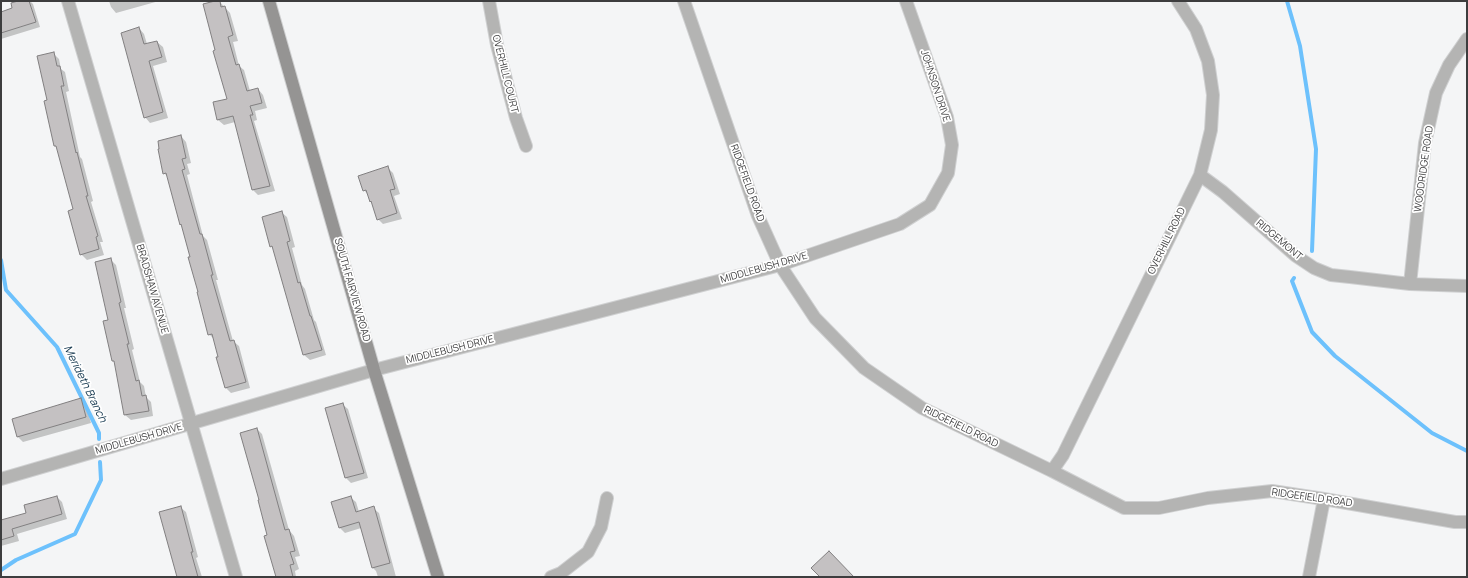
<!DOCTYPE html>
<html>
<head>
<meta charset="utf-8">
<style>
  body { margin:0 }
  #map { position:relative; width:1468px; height:578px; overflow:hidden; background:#f4f5f6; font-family:Manrope,sans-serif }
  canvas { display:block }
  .frame { position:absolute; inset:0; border:2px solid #3d3d3e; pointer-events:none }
</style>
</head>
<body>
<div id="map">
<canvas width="1468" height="578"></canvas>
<div class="frame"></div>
</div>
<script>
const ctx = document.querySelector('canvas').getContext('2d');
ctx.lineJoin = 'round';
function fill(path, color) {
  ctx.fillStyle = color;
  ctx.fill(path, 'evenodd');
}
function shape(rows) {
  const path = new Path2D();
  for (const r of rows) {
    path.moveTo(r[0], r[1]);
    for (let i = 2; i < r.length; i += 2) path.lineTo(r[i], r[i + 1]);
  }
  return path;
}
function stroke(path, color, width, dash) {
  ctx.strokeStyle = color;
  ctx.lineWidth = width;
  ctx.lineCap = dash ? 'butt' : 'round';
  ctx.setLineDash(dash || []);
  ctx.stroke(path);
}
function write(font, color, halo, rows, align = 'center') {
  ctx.font = font + ' Manrope,sans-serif';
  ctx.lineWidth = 3.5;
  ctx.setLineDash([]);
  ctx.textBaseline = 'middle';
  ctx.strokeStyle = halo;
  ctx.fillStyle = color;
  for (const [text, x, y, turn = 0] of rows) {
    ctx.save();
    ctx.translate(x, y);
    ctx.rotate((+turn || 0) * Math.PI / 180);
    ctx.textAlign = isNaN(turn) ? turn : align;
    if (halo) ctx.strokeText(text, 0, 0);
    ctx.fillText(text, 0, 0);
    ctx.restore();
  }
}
fill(shape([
  [21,1,30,1,33,4,40,27,1,39,1,13,14,9],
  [109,1,159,1,116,13,111,7],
  [219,1,230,13,238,41,233,42,239,66,244,70,250,91,258,89,263,95,267,108,255,111,257,120,254,121,275,191,258,195,253,190,235,122,224,125,218,120,228,99,217,51],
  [139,28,144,34,147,44,157,42,163,47,167,62,153,66,168,118,150,123,145,117],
  [53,53,59,59,61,69,65,72,69,91,66,92,80,157,82,159,93,201,91,202,103,242,100,242,104,255,87,260,81,254,74,210,58,148,55,146,48,101],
  [181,136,186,142,191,163,187,164,190,174,187,175,203,236,207,240,218,280,216,280,233,341,239,346,250,388,231,393,226,388,215,340,209,334,183,226,181,224,168,177,164,173],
  [388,168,393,173,400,194,394,196,402,219,383,224,378,219,373,204,370,201,368,195,364,190],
  [281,212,287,217,295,247,292,248,302,285,305,289,314,320,316,322,326,355,310,360,304,355,274,249,271,246],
  [111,260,116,265,126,308,124,308,134,349,132,350,140,382,144,386,146,397,151,402,153,416,131,420,125,415,116,363,113,361,109,320],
  [80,399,86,405,91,423,23,442,18,437],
  [342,404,348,409,368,478,351,483,346,478],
  [257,429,262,434,289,530,294,536,300,556,295,557,299,569,295,571,296,577,277,577,268,536],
  [57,497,62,502,67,519,17,534,19,541,1,546,1,521,28,514],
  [350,497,356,502,359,512,373,508,379,513,396,577,378,577,376,571,373,568,361,528,345,533,340,528,332,502],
  [180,507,186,512,198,557,196,558,202,577,178,577]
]), '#0003');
stroke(shape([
  [1287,1,1300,46,1316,149,1312,251],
  [1,260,6,290,57,347,99,433,99,439],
  [1294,278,1292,281,1312,332,1335,356,1432,433,1467,451],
  [1,570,16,560,75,534,101,480,100,462]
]), '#6dc1fc', 4);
const building = shape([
  [18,1,29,1,36,22,1,33,1,12,12,8,11,3,18,1],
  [215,1,220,1,221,7,225,6,233,35,228,37,236,65,239,64,247,91,258,88,262,103,250,106,253,115,250,115,270,186,252,190,233,116,217,120,213,102,227,99,213,51,215,50,203,4,215,1],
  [139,27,144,44,157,41,162,57,149,61,163,112,144,118,121,33,139,27],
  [54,52,57,66,60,66,64,86,61,86,76,153,77,152,88,196,86,196,98,236,96,237,99,249,80,255,68,211,73,209,56,146,54,146,44,101,47,100,37,56,54,52],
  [181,135,186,158,182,159,185,169,182,170,200,234,202,234,213,275,211,275,230,341,234,340,246,382,225,388,216,357,218,357,212,334,208,335,197,292,198,292,188,257,190,257,181,224,180,225,166,173,163,174,158,149,159,149,158,141,181,135],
  [388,166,395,189,390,190,397,213,377,220,371,201,370,202,366,190,363,191,358,176,388,166],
  [282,211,290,241,287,242,298,283,300,282,310,316,311,316,322,350,303,355,272,246,270,247,262,217,282,211],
  [111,258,121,302,119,303,129,344,127,344,136,381,139,380,142,396,146,395,149,411,124,415,114,361,112,361,103,321,108,320,95,262,111,258],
  [81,398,86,417,17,437,12,419,81,398],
  [343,403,364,473,345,478,325,408,343,403],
  [257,428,285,530,289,529,295,551,290,552,294,564,290,565,293,577,276,577,264,536,267,535,258,500,259,500,240,433,257,428],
  [57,496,62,514,12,529,14,536,1,540,1,520,26,513,24,505,57,496],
  [351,496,356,512,374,506,390,563,372,568,359,522,339,528,331,502,351,496],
  [181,506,193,552,191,552,198,577,177,577,159,512,181,506],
  [829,551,854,577,820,577,811,568,829,551]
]);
fill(building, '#c4c1c2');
stroke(building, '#817f80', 1);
const street = shape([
  [68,1,236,577],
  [489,1,497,45,516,118,526,146],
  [684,1,758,216,780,265,815,318,864,368,922,408,1052,471,1124,508,1159,508,1208,498,1272,491,1324,499,1455,522,1467,522],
  [1200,175,1223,192,1296,256,1314,268,1331,275,1350,277,1410,284,1467,286],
  [1410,284,1425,143,1436,93,1449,65,1467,39],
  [1052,471,1063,455,1200,175,1211,130,1213,95,1208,61,1196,29,1178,1],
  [1,479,374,370,780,265,900,224,930,205,948,173,952,145,947,117,906,1],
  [551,577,561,573,588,552,601,527,607,498],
  [1309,577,1324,499]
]);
const secondary = shape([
  [269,1,374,370,438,577]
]);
stroke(street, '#cfd0d1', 14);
stroke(secondary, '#cfd0d1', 14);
stroke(street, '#b4b4b3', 12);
stroke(secondary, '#959493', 12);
write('10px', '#3d3d3e', '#fff', [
  ["OVERHILL COURT",505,74,76],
  ["JOHNSON DRIVE",935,86,72],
  ["WOODRIDGE ROAD",1424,169,-82],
  ["RIDGEFIELD ROAD",747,183,70],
  ["RIDGEMONT",1279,240,40],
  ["OVERHILL ROAD",1167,241,-64],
  ["MIDDLEBUSH DRIVE",764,268,-16],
  ["BRADSHAW AVENUE",152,289,74],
  ["SOUTH FAIRVIEW ROAD",352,290,74],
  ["MIDDLEBUSH DRIVE",450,350,-14],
  ["RIDGEFIELD ROAD",961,427,26],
  ["MIDDLEBUSH DRIVE",139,439,-16],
  ["RIDGEFIELD ROAD",1312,498,8]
]);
write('italic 11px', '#0d3149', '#fff', [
  ["Merideth Branch",85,384,64]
]);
</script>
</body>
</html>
